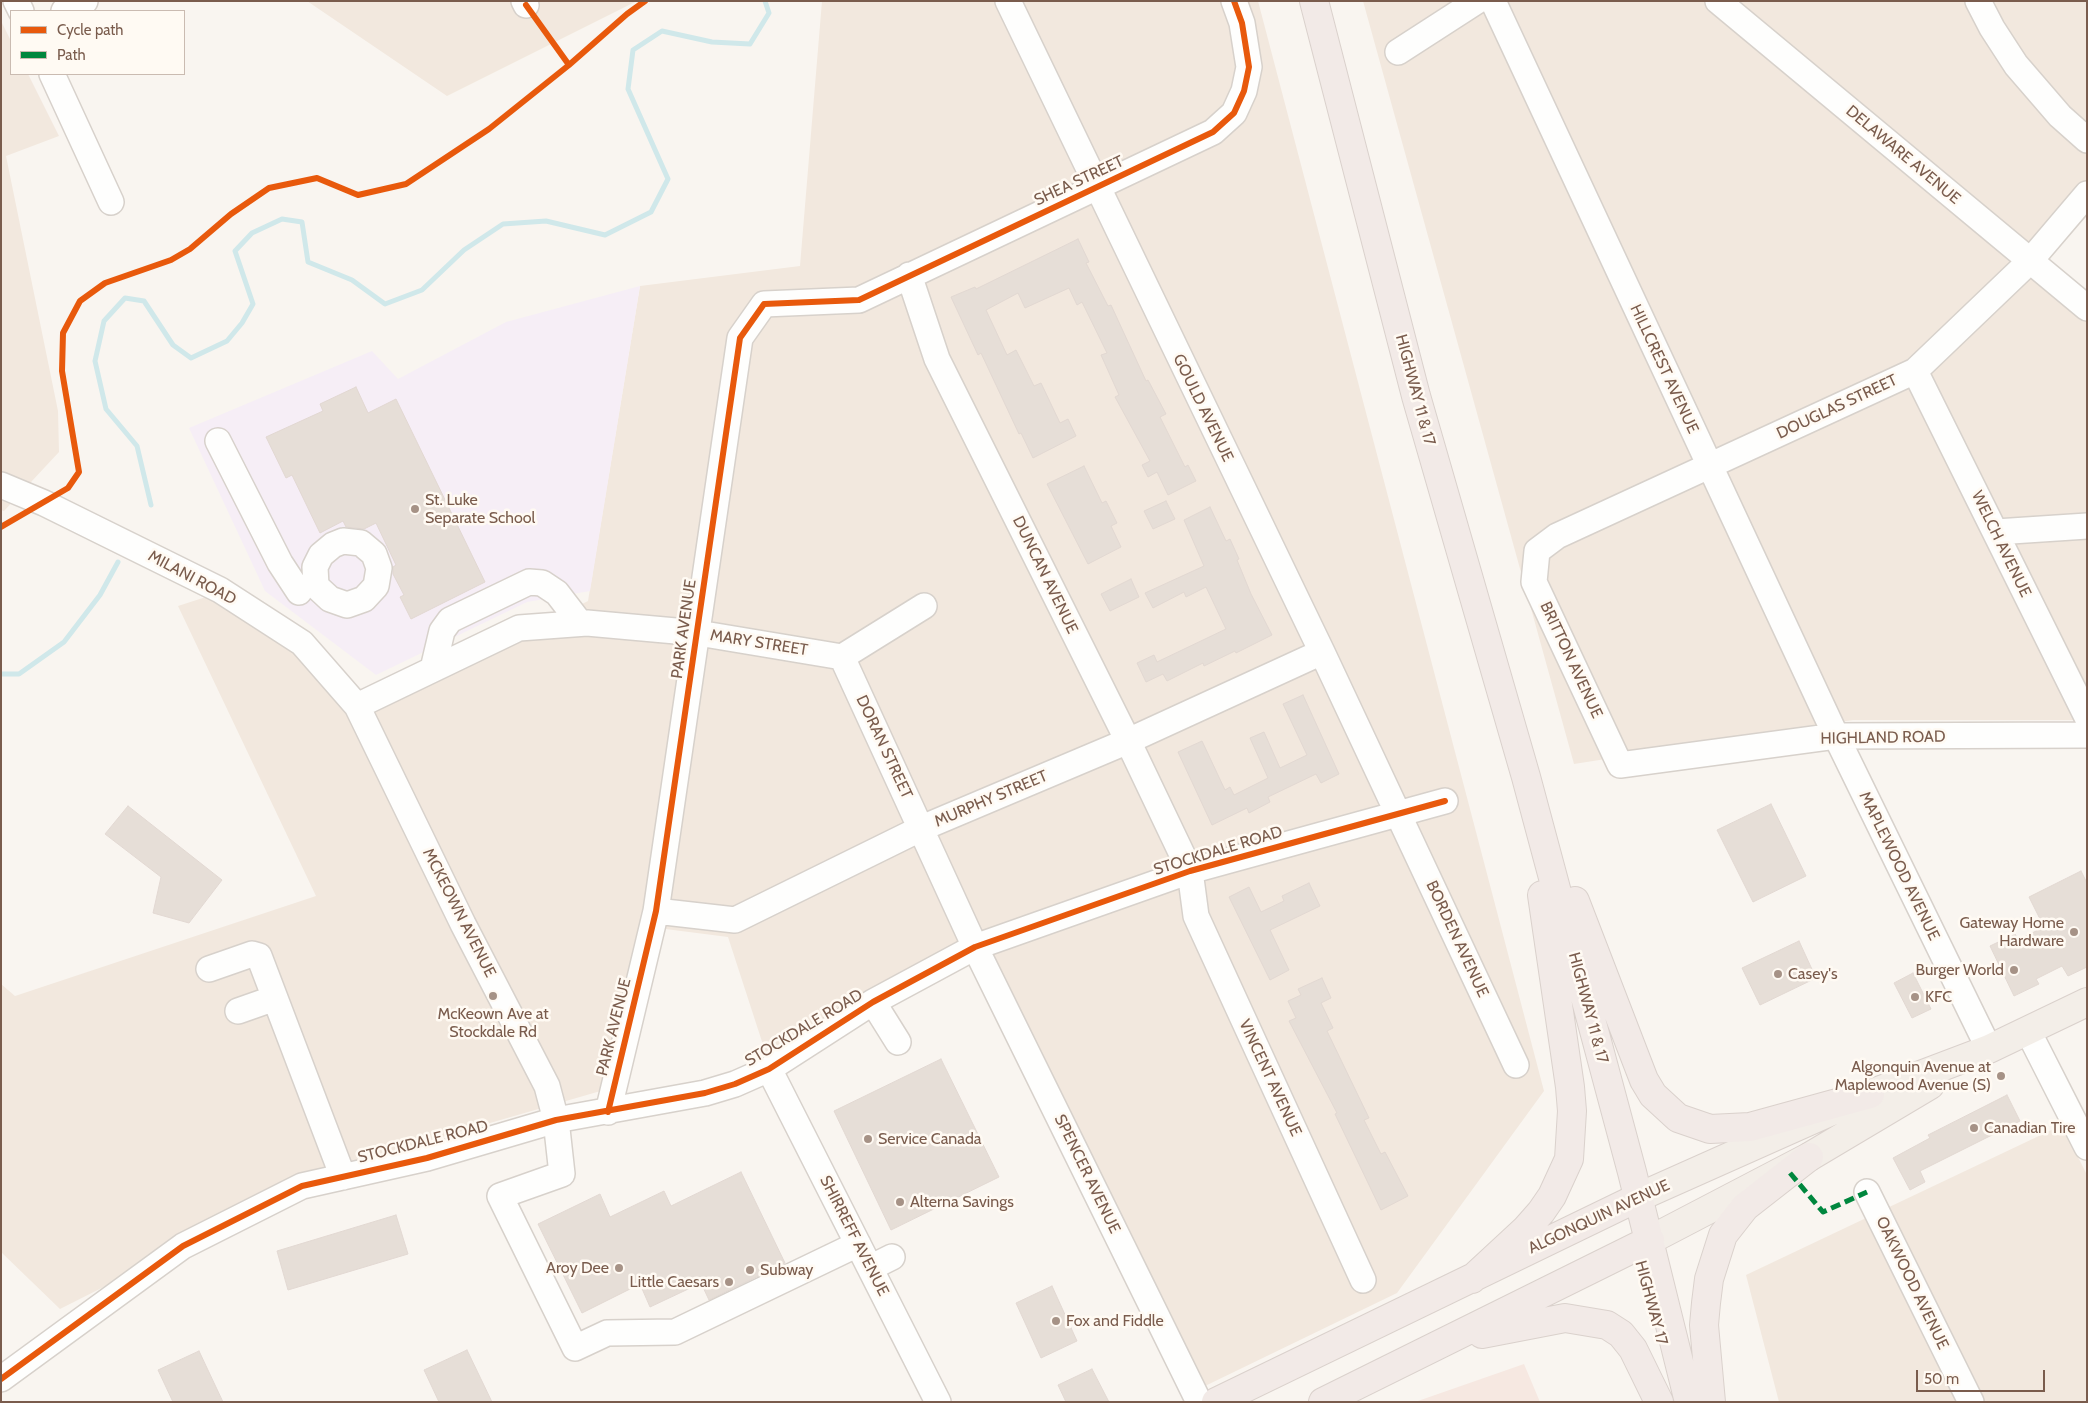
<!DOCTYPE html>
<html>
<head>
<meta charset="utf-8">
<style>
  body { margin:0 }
  #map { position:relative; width:2088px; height:1403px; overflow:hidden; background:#f9f5f0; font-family:Cabin,sans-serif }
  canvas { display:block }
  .frame { position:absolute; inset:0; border:2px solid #7a5c4d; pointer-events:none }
  .legend { position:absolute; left:10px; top:10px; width:175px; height:65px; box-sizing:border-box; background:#fffaf3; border:1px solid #cabbb1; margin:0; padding:6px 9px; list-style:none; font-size:15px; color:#7a5c4d }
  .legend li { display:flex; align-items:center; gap:10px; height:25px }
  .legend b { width:25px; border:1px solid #cabbb1 }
  .scale { position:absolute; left:1916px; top:1370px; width:129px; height:22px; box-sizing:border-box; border:2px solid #7a5c4d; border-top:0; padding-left:6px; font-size:15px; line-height:18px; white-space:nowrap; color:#7a5c4d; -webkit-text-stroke:4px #fffaf3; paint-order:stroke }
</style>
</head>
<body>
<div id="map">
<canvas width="2088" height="1403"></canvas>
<div class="frame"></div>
<ul class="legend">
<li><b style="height:6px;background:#e8590c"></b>Cycle path</li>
<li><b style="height:6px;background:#00873e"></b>Path</li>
</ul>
<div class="scale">50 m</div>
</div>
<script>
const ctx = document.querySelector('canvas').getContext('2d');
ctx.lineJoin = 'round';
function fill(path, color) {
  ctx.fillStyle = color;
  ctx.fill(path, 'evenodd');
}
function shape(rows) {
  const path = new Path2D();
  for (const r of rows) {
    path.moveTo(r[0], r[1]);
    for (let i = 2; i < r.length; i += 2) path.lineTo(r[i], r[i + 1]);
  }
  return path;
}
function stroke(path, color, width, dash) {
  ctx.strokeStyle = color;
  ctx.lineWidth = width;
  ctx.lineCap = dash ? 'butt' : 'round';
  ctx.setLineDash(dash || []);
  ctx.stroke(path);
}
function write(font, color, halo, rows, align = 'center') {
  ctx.font = font + ' Cabin,sans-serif';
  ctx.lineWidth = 5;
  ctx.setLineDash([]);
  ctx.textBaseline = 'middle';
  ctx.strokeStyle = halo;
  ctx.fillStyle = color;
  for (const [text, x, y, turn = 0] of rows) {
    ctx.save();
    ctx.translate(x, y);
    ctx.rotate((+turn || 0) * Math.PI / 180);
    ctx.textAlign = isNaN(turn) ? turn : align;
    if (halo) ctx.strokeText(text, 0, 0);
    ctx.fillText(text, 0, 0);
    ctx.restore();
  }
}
fill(shape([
  [307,1,637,1,447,96],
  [822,1,1258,1,1544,1091,1397,1293,1205,1386,980,931,767,1057,728,937,642,926,604,1090,345,1165,60,1309,1,1252,1,984,15,996,316,896,178,606,209,596,276,614,372,710,588,601,640,286,800,266],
  [1363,1,2087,1,2087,179,2020,266,2087,322,2087,720,1853,720,1574,764],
  [1,21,11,41,11,74,28,74,59,136,6,156,58,411,59,452,4,511,1,510],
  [2062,1125,2087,1175,2087,1402,1779,1402,1746,1275]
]), '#f2e8de');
fill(shape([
  [1524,1364,1540,1402,1415,1402]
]), '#f6e8e1');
fill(shape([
  [640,286,590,591,527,602,376,675,265,591,189,428,372,351,398,379,506,322]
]), '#f6eef6');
stroke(shape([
  [151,505,137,446,106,409,95,361,104,321,125,298,144,301,173,345,191,358,227,341,242,323,253,304,235,251,252,233,282,219,302,222,308,262,352,280,385,304,422,290,464,250,503,224,546,221,605,235,651,212,668,179,628,89,633,50,662,31,712,42,750,44,769,13,765,1],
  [1,674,19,674,64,642,100,595,118,562]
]), '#d0e8ea', 5);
const building = shape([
  [1078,239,1089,262,1086,263,1108,306,1111,305,1146,381,1148,380,1166,414,1160,417,1185,467,1188,465,1196,481,1168,495,1157,472,1148,477,1142,465,1150,461,1115,397,1119,395,1101,355,1107,353,1082,302,1077,305,1069,288,1025,308,1018,293,986,310,1007,355,1016,350,1034,386,1041,383,1060,423,1068,419,1076,436,1033,458,1021,433,1019,434,981,353,978,355,951,297,975,287,976,289,1078,239],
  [356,387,368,413,396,399,485,582,411,619,400,597,404,595,393,574,393,567,396,565,376,523,364,529,346,527,343,521,320,533,292,475,286,478,266,437,323,411,320,404,356,387],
  [1084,466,1102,503,1106,501,1117,523,1111,526,1121,547,1088,564,1047,484,1084,466],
  [1166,501,1175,519,1153,529,1144,511,1166,501],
  [1210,507,1226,541,1230,539,1239,559,1237,560,1251,594,1272,635,1236,653,1235,651,1204,666,1203,663,1167,681,1163,674,1146,682,1137,663,1154,655,1157,662,1226,629,1206,587,1186,597,1184,592,1153,608,1145,593,1204,566,1184,520,1210,507],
  [1131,579,1139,597,1110,611,1101,594,1131,579],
  [1303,695,1339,774,1321,783,1316,774,1268,797,1270,802,1249,813,1247,808,1212,825,1178,752,1202,741,1225,790,1230,787,1234,795,1268,778,1250,738,1264,732,1280,768,1307,755,1283,704,1303,695],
  [1771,804,1806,876,1753,902,1717,830,1771,804],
  [128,806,222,880,189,923,153,913,161,877,105,834,128,806],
  [2081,871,2087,883,2087,967,2068,976,2062,966,2036,979,2039,984,2014,996,1990,946,2015,934,2018,940,2044,927,2029,897,2081,871],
  [1309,883,1320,906,1270,930,1289,970,1270,980,1229,897,1249,887,1261,912,1284,901,1282,896,1309,883],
  [1799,941,1816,978,1760,1005,1742,968,1799,941],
  [1913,973,1931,1009,1912,1018,1894,983,1913,973],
  [1322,978,1331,998,1321,1003,1333,1028,1327,1031,1369,1118,1364,1120,1381,1154,1385,1152,1408,1196,1381,1210,1335,1114,1337,1113,1289,1021,1296,1018,1288,1001,1301,995,1298,989,1322,978],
  [941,1059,999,1177,891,1230,834,1111,941,1059],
  [2007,1095,2020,1121,1920,1171,1925,1182,1910,1190,1893,1158,1930,1138,1928,1135,2007,1095],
  [741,1172,785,1263,709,1300,701,1283,650,1307,640,1284,582,1313,538,1224,600,1194,610,1217,664,1191,671,1206,741,1172],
  [396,1215,408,1254,288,1290,277,1251,396,1215],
  [1052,1286,1077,1341,1041,1358,1016,1303,1052,1286],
  [467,1350,492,1402,439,1402,424,1370,467,1350],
  [199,1351,223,1402,173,1402,158,1370,199,1351],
  [1092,1369,1109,1402,1066,1402,1058,1385,1092,1369]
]);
fill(building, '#e6ded7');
stroke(building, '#e2d8d2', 1);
const minor = shape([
  [16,1,21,11],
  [524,1,526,5],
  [1008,1,1322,652,1516,1065],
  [1493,1,1836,736,1989,1049],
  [1718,1,2087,308],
  [1978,1,1992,28,2016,65,2060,116,2087,140],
  [64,11,85,1],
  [1398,52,1477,1],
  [52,74,111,202],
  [2087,194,2030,261,1915,371,1557,536,1537,551,1534,582,1620,765,1836,736,2087,735],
  [909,275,937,359,1128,741,1190,871,1196,916,1363,1280],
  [1915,371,2087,717],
  [218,441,280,563,299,592],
  [1,485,44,503,220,590,302,643,357,706,463,924,547,1086,556,1120,562,1174,500,1196,575,1348,607,1333,675,1332,858,1244],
  [1996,532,2087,526],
  [343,541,361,543,374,554,379,568,376,586,364,599,347,605,330,599,316,586,315,567,321,555,333,545,343,541],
  [842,657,975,947,1199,1402],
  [433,669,442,631,450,620,529,582,542,583,557,593,580,623],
  [357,706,519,628,587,623,698,633,842,657,924,606],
  [656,911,735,920,922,828,1128,741,1322,652],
  [209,969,252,954,259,956,343,1177],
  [873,1002,898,1042],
  [238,1011,275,998],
  [2028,1031,2087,1147],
  [769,1069,938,1402],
  [608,1112,656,911,740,338,764,304,859,300,1213,132,1234,113,1244,91,1249,67,1242,23,1234,1],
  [1867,1192,1971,1402],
  [870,1268,892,1257],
  [1,1379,183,1246,302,1186,427,1158,556,1120,705,1093,735,1084,769,1069,873,1002,975,947,1190,871,1445,801]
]);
const major = shape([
  [1639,1197,1870,1094,1989,1049,2087,1002],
  [1650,1240,1809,1157,1930,1085]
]);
const highway = shape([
  [1314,1,1416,396,1526,777,1632,1172,1689,1402],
  [1575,901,1644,1080,1653,1095,1678,1118,1710,1129,1750,1127,1870,1094],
  [1472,1279,1526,1229,1541,1212,1552,1196,1569,1159,1572,1111,1570,1087,1542,895],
  [1482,1334,1565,1318,1607,1325,1621,1334,1633,1349,1659,1402],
  [1216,1402,1639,1197],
  [1323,1402,1650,1240],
  [1711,1402,1704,1325,1706,1303,1709,1279,1723,1235,1745,1207,1809,1157]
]);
stroke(minor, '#d7d1cb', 28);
stroke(major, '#dad1cc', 30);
stroke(highway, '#dad1cc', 30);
stroke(minor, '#fefefd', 25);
stroke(major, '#f3eee8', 28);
stroke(highway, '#f2eae7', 28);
stroke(shape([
  [1790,1173,1823,1212,1867,1192]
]), '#00873e', 5, [10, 5]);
stroke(shape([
  [526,5,569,65],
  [1,527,68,488,79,472,62,371,63,333,80,301,105,283,171,260,190,249,231,214,269,188,317,178,358,195,406,184,489,129,569,65,627,14,645,1],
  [608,1112,656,911,740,338,764,304,859,300,1213,132,1234,113,1244,91,1249,67,1242,23,1234,1],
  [1,1379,183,1246,302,1186,427,1158,556,1120,705,1093,735,1084,769,1069,873,1002,975,947,1190,871,1445,801]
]), '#e8590c', 6);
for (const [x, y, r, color] of [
  [415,509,5,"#a69286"],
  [2074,932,5,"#a69286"],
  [2014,970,5,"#a69286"],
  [1778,974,5,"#a69286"],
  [493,996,5,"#a69286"],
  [1915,997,5,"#a69286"],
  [2001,1076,5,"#a69286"],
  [1974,1128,5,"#a69286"],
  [868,1139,5,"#a69286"],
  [900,1202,5,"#a69286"],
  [619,1268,5,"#a69286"],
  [750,1270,5,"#a69286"],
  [729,1282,5,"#a69286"],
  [1056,1321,5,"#a69286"]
]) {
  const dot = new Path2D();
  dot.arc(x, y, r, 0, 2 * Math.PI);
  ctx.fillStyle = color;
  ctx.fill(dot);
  stroke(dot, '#fffaf3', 2);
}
write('16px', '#7a5c4d', '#fffaf3', [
  ["DELAWARE AVENUE",1903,155,40],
  ["SHEA STREET",1079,181,-25],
  ["HILLCREST AVENUE",1664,369,65],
  ["HIGHWAY 11 & 17",1415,390,75],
  ["DOUGLAS STREET",1837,407,-25],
  ["GOULD AVENUE",1203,408,64],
  ["WELCH AVENUE",2001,544,64],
  ["DUNCAN AVENUE",1045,575,64],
  ["MILANI ROAD",192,578,28],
  ["PARK AVENUE",684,629,-82],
  ["MARY STREET",759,643,9],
  ["BRITTON AVENUE",1571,660,65],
  ["HIGHLAND ROAD",1883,738,-1],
  ["DORAN STREET",884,747,65],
  ["MURPHY STREET",991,799,-23],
  ["STOCKDALE ROAD",1218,851,-17],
  ["MAPLEWOOD AVENUE",1899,866,64],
  ["MCKEOWN AVENUE",459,913,63],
  ["BORDEN AVENUE",1457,939,65],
  ["HIGHWAY 11 & 17",1588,1008,75],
  ["PARK AVENUE",614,1027,-76],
  ["STOCKDALE ROAD",804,1028,-31],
  ["VINCENT AVENUE",1270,1078,65],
  ["STOCKDALE ROAD",423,1142,-14],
  ["SPENCER AVENUE",1087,1174,64],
  ["ALGONQUIN AVENUE",1599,1217,-25],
  ["SHIRREFF AVENUE",854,1236,63],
  ["OAKWOOD AVENUE",1912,1283,64],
  ["HIGHWAY 17",1651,1303,75]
]);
write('16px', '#7a5c4d', '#fffaf3', [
  ["St. Luke",425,500],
  ["Separate School",425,518],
  ["Gateway Home",2064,923,"right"],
  ["Hardware",2064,941,"right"],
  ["Burger World",2004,970,"right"],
  ["Casey's",1788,974],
  ["KFC",1925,997],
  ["McKeown Ave at",493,1014,"center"],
  ["Stockdale Rd",493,1032,"center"],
  ["Algonquin Avenue at",1991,1067,"right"],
  ["Maplewood Avenue (S)",1991,1085,"right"],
  ["Canadian Tire",1984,1128],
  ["Service Canada",878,1139],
  ["Alterna Savings",910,1202],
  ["Aroy Dee",609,1268,"right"],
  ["Subway",760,1270],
  ["Little Caesars",719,1282,"right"],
  ["Fox and Fiddle",1066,1321]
], 'left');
</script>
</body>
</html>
